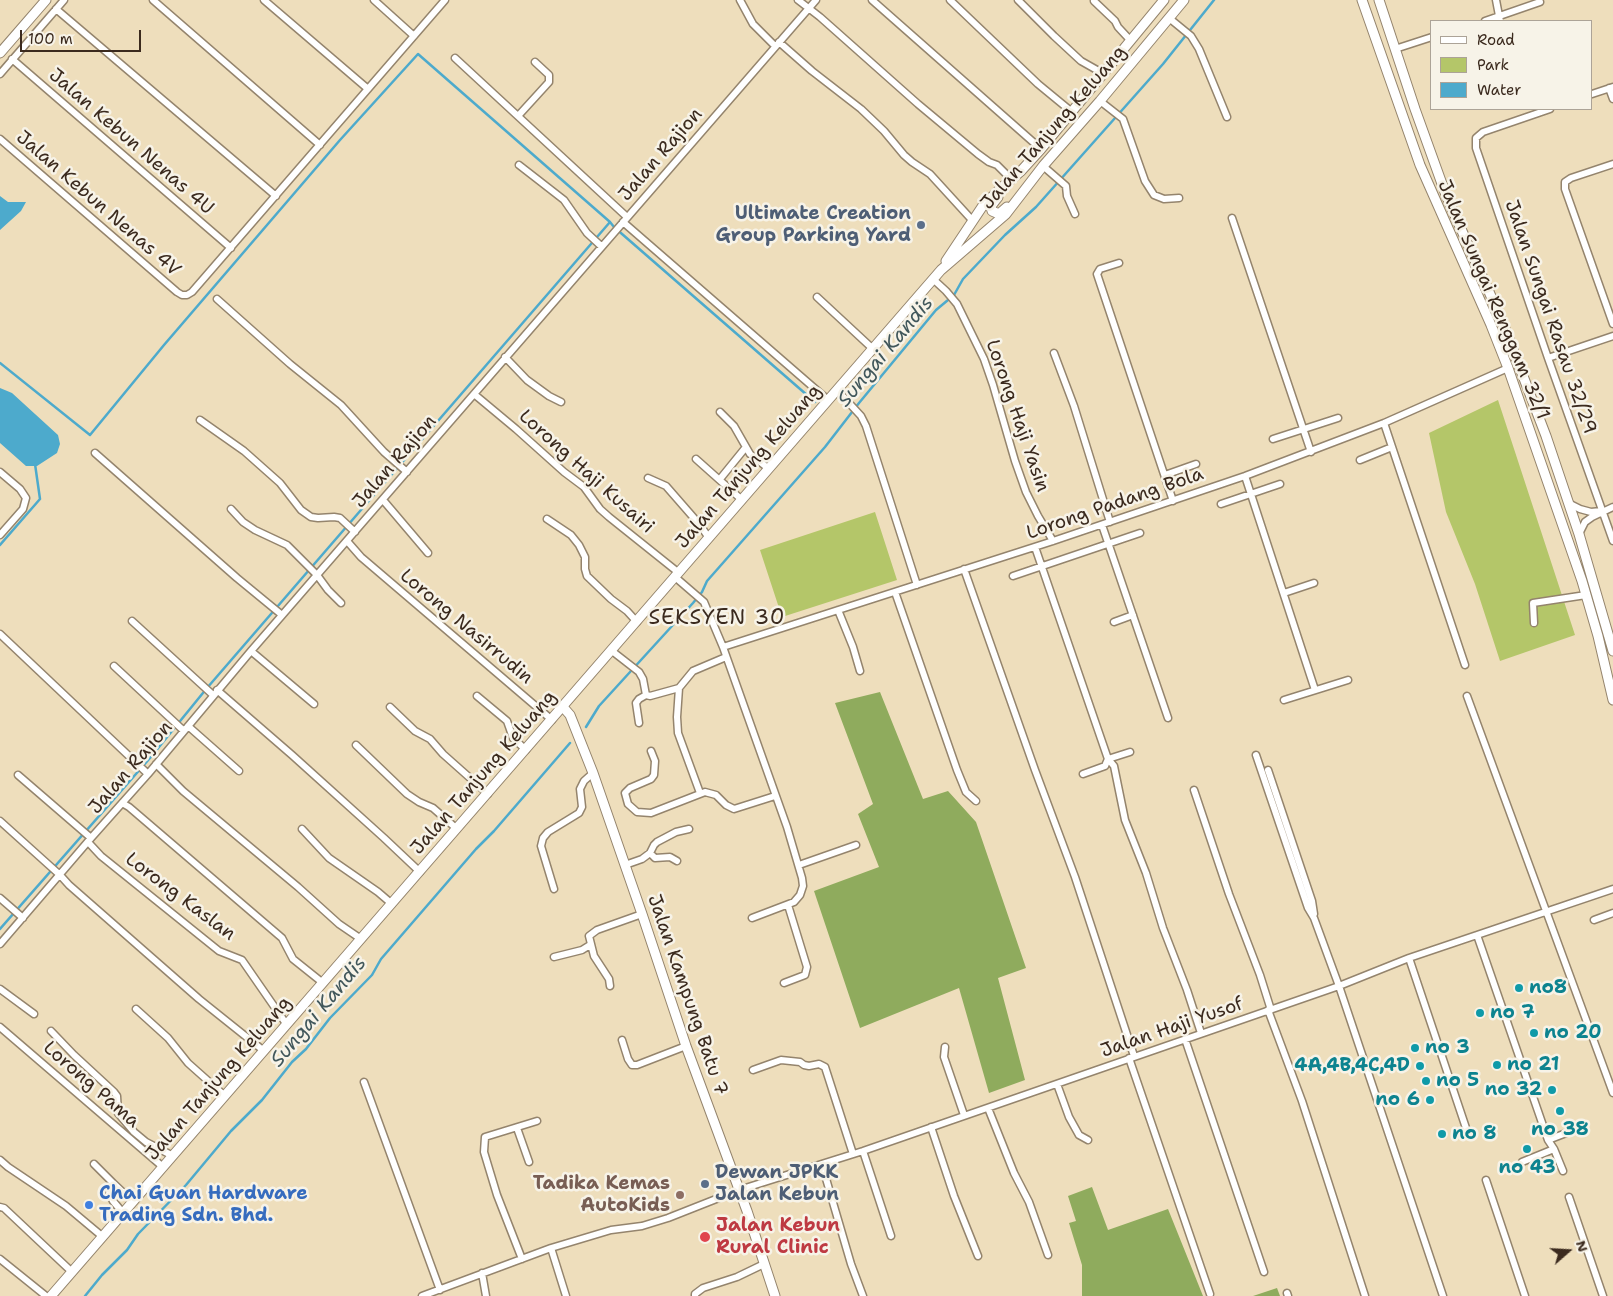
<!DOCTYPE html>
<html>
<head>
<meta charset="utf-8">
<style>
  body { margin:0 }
  #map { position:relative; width:1613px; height:1296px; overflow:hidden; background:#eedebc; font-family:"Shantell Sans",sans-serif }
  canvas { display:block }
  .legend { position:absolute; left:1430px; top:20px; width:162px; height:90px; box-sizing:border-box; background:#f7f3e8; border:1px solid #aca397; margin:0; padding:6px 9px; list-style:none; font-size:15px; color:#3b2a1e }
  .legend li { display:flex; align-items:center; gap:10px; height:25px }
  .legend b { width:25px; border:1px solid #aca397 }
  .north { position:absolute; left:1543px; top:1226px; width:50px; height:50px; -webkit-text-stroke:4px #f7f3e8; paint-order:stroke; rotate:71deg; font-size:14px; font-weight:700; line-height:20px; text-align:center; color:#3b2a1e }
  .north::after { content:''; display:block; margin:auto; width:18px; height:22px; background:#3b2a1e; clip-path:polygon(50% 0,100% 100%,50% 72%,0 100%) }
  .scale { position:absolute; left:20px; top:30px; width:121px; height:22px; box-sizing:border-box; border:2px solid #3b2a1e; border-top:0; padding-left:6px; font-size:15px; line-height:18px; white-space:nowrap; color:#3b2a1e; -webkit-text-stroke:4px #f7f3e8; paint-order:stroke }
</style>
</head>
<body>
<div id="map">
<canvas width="1613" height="1296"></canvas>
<ul class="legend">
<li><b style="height:6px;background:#fff"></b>Road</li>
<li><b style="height:14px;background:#b4c669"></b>Park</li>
<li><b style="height:14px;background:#4daacc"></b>Water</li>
</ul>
<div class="north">N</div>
<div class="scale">100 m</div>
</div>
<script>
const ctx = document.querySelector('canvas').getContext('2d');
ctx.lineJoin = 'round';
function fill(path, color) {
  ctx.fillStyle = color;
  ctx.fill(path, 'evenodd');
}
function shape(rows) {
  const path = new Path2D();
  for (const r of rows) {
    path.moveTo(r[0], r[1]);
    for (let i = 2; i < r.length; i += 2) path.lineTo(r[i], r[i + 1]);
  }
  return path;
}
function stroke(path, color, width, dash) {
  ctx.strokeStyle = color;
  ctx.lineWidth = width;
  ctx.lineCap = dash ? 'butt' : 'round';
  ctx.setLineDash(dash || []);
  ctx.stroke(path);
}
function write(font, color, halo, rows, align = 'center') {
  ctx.font = font + ' "Shantell Sans",sans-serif';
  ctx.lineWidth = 5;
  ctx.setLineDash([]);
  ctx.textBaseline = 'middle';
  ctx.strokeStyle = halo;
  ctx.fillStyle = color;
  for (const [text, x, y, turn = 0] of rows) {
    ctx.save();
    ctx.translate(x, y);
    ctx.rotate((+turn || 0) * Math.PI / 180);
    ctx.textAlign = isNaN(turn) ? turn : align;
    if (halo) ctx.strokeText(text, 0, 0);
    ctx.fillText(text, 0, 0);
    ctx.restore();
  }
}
fill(shape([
  [1498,400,1575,635,1500,661,1475,584,1446,512,1429,433],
  [875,512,897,580,782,617,760,550]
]), '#b4c669');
fill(shape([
  [880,692,923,799,948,791,976,822,1026,968,998,978,1025,1080,989,1093,959,988,860,1028,814,891,879,867,858,814,873,804,835,703],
  [1092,1187,1108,1230,1168,1209,1203,1296,1082,1296,1082,1265,1069,1223,1076,1221,1068,1196],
  [1277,1288,1280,1296,1253,1296]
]), '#8fab5d');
fill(shape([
  [0,196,8,202,26,202,21,211,0,230],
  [0,388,12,393,58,435,60,444,57,453,37,466,26,466,0,443]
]), '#4daacc');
stroke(shape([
  [610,222,614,227,815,402],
  [0,363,90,435,164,345,340,140,418,54,610,222,207,688,150,758,0,929],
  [0,545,40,499,35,464],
  [586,727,599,706,693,603,702,592,707,581,825,447,859,403,936,310,954,295,963,279,1005,235,1036,207,1163,64,1214,0],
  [85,1296,102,1275,127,1250,138,1234,186,1185,231,1131,262,1100,292,1062,306,1049,330,1018,372,975,381,959,476,849,494,831,570,743]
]), '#4daacc', 2.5);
const minor = shape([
  [153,0,320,145],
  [264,0,368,89],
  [374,0,414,36],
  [740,0,753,24,775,46],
  [798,0,820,17,918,104,978,154,989,162,997,165,1011,179],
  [872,0,1041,149],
  [950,0,1038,84,1072,112],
  [1018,0,1054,36,1081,61,1104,74],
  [1496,0,1500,21],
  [1094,1,1115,21,1118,27,1131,41],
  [56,9,276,196],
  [1169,18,1191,36,1199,49,1227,117],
  [1485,21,1540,2],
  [779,42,812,71,861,109,884,131,904,155,912,162,930,174,972,220],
  [1395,49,1432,37],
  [455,58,627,217],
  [12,59,231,248],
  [0,74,64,0],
  [1609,88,1613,99],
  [1592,94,1613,87],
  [1100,101,1123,119,1145,181,1154,195,1164,199,1179,198],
  [1550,109,1483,132,1476,138,1476,148,1548,358,1613,541],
  [518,116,549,82,549,75,535,62],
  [0,139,177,292,182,295,187,295,192,292,445,0],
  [1613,164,1571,178,1565,182,1565,189,1613,324],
  [519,165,564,200,587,233,601,246],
  [1043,166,1066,186,1067,196,1075,214],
  [1232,218,1311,452],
  [623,222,828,400],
  [1119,263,1100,269,1097,274,1173,501],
  [933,279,946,291,957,304,984,359,993,385,1015,461,1026,492,1038,516,1053,541],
  [817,297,873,349],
  [217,299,290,364,341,405,384,452,407,472],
  [1054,353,1074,406,1110,522],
  [505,357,527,380,549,396,561,402],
  [1548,358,1613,336],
  [837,390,861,416,866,426,917,585],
  [474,394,516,429,564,472,584,487,600,509,609,517,679,573],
  [720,412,734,426,750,454,769,469],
  [200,420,244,451,280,483,301,510,311,517,318,518,334,517,340,518,355,532],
  [1384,423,1465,665],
  [1273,439,1338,418],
  [95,453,237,578,282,615],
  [696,459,742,500],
  [1360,460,1392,447],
  [0,472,20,489,26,498,23,509,0,535],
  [1165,475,1196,464],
  [1245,476,1315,690],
  [648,478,666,486,700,525,709,538],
  [720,479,746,447],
  [383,500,428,553],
  [1221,504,1280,484],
  [1570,504,1580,509,1591,512,1601,511],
  [231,509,243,522,255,530,287,545,317,575,328,590,341,603],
  [547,519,571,535,579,545,585,557,585,569,587,576,611,599,627,611,637,622],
  [1102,525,1168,718],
  [1579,534,1585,522,1592,517,1613,507],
  [347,541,361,557,552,720],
  [1035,547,1108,759,1114,766,1125,820,1146,873,1163,928,1187,990,1201,1033],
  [964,569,1035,770,1075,877,1134,1056],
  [1013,576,1140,533],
  [675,577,704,602,723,647,787,827,802,878,803,886,800,895,794,902,752,918],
  [895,592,957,770,966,792,976,801],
  [1284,593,1314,583],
  [838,610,853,647,860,671],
  [132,621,213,695],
  [1114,622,1133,615],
  [1534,623,1533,603,1586,595],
  [0,634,148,774],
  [723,647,1053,541,1245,476,1384,423,1508,368],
  [251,651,314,704],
  [612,651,639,672,643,679,646,695,650,696,679,688],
  [114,666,184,731],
  [217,690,292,755,384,838,420,872],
  [477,696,507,721,513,738,526,750],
  [1467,696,1613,1093],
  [1284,700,1348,680],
  [390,707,415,731,430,739,443,754,488,794],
  [639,723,636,703,639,699,646,695],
  [188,726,239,771],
  [356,745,407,794,419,802,433,808,457,829],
  [651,751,655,761,654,775,651,779,630,788,625,793,628,804,637,812,651,813,705,792,716,795,726,805,734,809,775,796],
  [1256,755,1308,908,1314,918,1339,986,1443,1296],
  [156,764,183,791,298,887,339,924,361,939],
  [1268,770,1312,901,1314,914],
  [1083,774,1105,766,1108,759,1130,752],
  [18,775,91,838],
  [1194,790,1229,894,1260,975,1271,1010],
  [700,793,678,733,677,717,679,688,693,671,726,657],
  [122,803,129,807,282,938,293,959,323,983],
  [0,821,60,875,69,885,199,999,264,1051],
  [302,829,329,858,378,892,392,904],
  [88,842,101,856,219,951,242,960,287,1025],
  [650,853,655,858,670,857,677,861],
  [625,865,642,859,650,853,654,845,657,842,676,832,689,829],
  [799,865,856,845],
  [554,889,541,846,543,838,548,832,579,813,582,807,580,789,584,781,593,773],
  [0,898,23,918],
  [1594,920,1613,913],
  [1477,935,1548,1140,1554,1149,1563,1171],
  [0,944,91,838,148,774,251,651,816,0],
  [554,957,582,950,590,945],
  [1409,958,1467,1131],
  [784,983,805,975,807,967,788,905],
  [610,986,609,979,594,956,589,936,597,930,642,914],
  [0,989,34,1014],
  [136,1009,168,1038,188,1063,225,1096],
  [1268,1010,1302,1101,1365,1296],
  [0,1027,163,1167],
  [51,1031,74,1055,114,1092,117,1096,118,1113,134,1132,146,1142,173,1156],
  [1185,1039,1264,1272],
  [622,1040,628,1059,632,1065,637,1065,686,1046],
  [945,1047,944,1057,964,1115],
  [1129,1058,1210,1294],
  [753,1070,781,1060,800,1062,804,1065,809,1066,819,1064,825,1067,853,1154],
  [364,1082,440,1290],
  [1057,1084,1069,1117,1079,1135,1088,1140],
  [988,1108,1014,1173,1029,1202,1048,1255],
  [931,1127,954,1196,978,1256],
  [517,1128,529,1162],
  [1548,1140,1574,1130],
  [863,1151,891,1236],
  [0,1160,8,1167,66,1206,103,1237],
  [1522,1162,1554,1149],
  [94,1164,113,1183],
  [822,1165,851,1264,863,1296],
  [1486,1180,1525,1296],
  [1569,1197,1603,1296],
  [0,1207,4,1208,72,1272],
  [123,1213,113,1201,109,1194,110,1188,113,1183,133,1202],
  [551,1248,566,1296],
  [0,1259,46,1296],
  [522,1259,497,1195,484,1152,485,1137,537,1121],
  [482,1273,486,1296],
  [1287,1293,1288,1296],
  [422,1296,551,1248,611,1230,642,1226,668,1218,739,1190,863,1151,1339,986,1409,958,1613,889],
  [695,1296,695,1294,703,1288,737,1277,764,1264]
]);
const tertiary = shape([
  [0,53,46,0],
  [563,707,570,715,593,773,642,914,686,1046,747,1211,775,1296]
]);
const secondary = shape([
  [1362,0,1420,165,1491,325,1508,368,1582,581,1598,636,1613,700],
  [1379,0,1415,109,1446,195,1502,321,1546,436,1579,534,1613,651],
  [998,197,991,206,992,211,999,214,1007,207],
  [946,261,982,207,1001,188,1021,171,1041,149,1164,0],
  [51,1296,941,270,1006,214,1043,166,1100,101,1184,0]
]);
stroke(minor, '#94846d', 9);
stroke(tertiary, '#94846d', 11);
stroke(secondary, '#94846d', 11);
stroke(minor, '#fff', 6);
stroke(tertiary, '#fff', 9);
stroke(secondary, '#fff', 9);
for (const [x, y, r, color] of [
  [921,225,5,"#5c6f8a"],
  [1519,988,5,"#0f9aa8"],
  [1480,1013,5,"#0f9aa8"],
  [1534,1033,5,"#0f9aa8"],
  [1415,1048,5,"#0f9aa8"],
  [1497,1065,5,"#0f9aa8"],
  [1420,1066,5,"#0f9aa8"],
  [1426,1081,5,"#0f9aa8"],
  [1552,1090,5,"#0f9aa8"],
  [1430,1100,5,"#0f9aa8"],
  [1560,1111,5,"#0f9aa8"],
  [1442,1134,5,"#0f9aa8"],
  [1527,1149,5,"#0f9aa8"],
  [705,1184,5,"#5c6f8a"],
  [680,1195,5,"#8d6e63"],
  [89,1205,5,"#3f7fe0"],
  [705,1237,6,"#e0444e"]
]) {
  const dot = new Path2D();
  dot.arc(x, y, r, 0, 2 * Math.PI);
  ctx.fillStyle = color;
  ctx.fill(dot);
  stroke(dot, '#f7f3e8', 2);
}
write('19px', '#3b2a1e', '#f7f3e8', [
  ["Jalan Tanjung Keluang",1054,128,-49],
  ["Jalan Kebun Nenas 4U",131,142,41],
  ["Jalan Rajion",661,155,-49],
  ["Jalan Kebun Nenas 4V",98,204,41],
  ["Jalan Sungai Renggam 32/1",1493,300,67],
  ["Jalan Sungai Rasau 32/29",1550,317,71],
  ["Lorong Haji Yasin",1017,416,71],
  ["Jalan Rajion",395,462,-49],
  ["Jalan Tanjung Keluang",749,467,-49],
  ["Lorong Haji Kusairi",586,472,42],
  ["Lorong Padang Bola",1115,504,-19],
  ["Lorong Nasirrudin",466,627,40],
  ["Jalan Rajion",131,768,-49],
  ["Jalan Tanjung Keluang",484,773,-49],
  ["Lorong Kaslan",180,897,37],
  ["Jalan Kampung Batu 7",687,995,71],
  ["Jalan Haji Yusof",1172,1028,-19],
  ["Jalan Tanjung Keluang",219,1079,-49],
  ["Lorong Pama",91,1085,41]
]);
write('bold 19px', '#4e5e75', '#f7f3e8', [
  ["Ultimate Creation",911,214],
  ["Group Parking Yard",911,236],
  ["Dewan JPKK",715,1173,"left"],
  ["Jalan Kebun",715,1195,"left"]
], 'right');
write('bold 19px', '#0d838f', '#f7f3e8', [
  ["no8",1529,988],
  ["no 7",1490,1013],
  ["no 20",1544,1033],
  ["no 3",1425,1048],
  ["no 21",1507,1065],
  ["4A,4B,4C,4D",1410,1066,"right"],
  ["no 5",1436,1081],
  ["no 32",1542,1090,"right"],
  ["no 6",1420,1100,"right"],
  ["no 38",1560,1130,"center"],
  ["no 8",1452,1134],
  ["no 43",1527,1168,"center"]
], 'left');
write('bold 19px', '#785e54', '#f7f3e8', [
  ["Tadika Kemas",670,1184],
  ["AutoKids",670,1206]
], 'right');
write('bold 19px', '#366cbe', '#f7f3e8', [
  ["Chai Guan Hardware",99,1194],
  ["Trading Sdn. Bhd.",99,1216]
], 'left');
write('bold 19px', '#be3a42', '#f7f3e8', [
  ["Jalan Kebun",716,1226],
  ["Rural Clinic",716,1248]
], 'left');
write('italic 20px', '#41575b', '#f7f3e8', [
  ["Sungai Kandis",886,352,-50],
  ["Sungai Kandis",319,1012,-50]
]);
ctx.letterSpacing = '1px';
write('21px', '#3b2a1e', '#f7f3e8', [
  ["SEKSYEN 30",717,619]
]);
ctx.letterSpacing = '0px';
</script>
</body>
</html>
